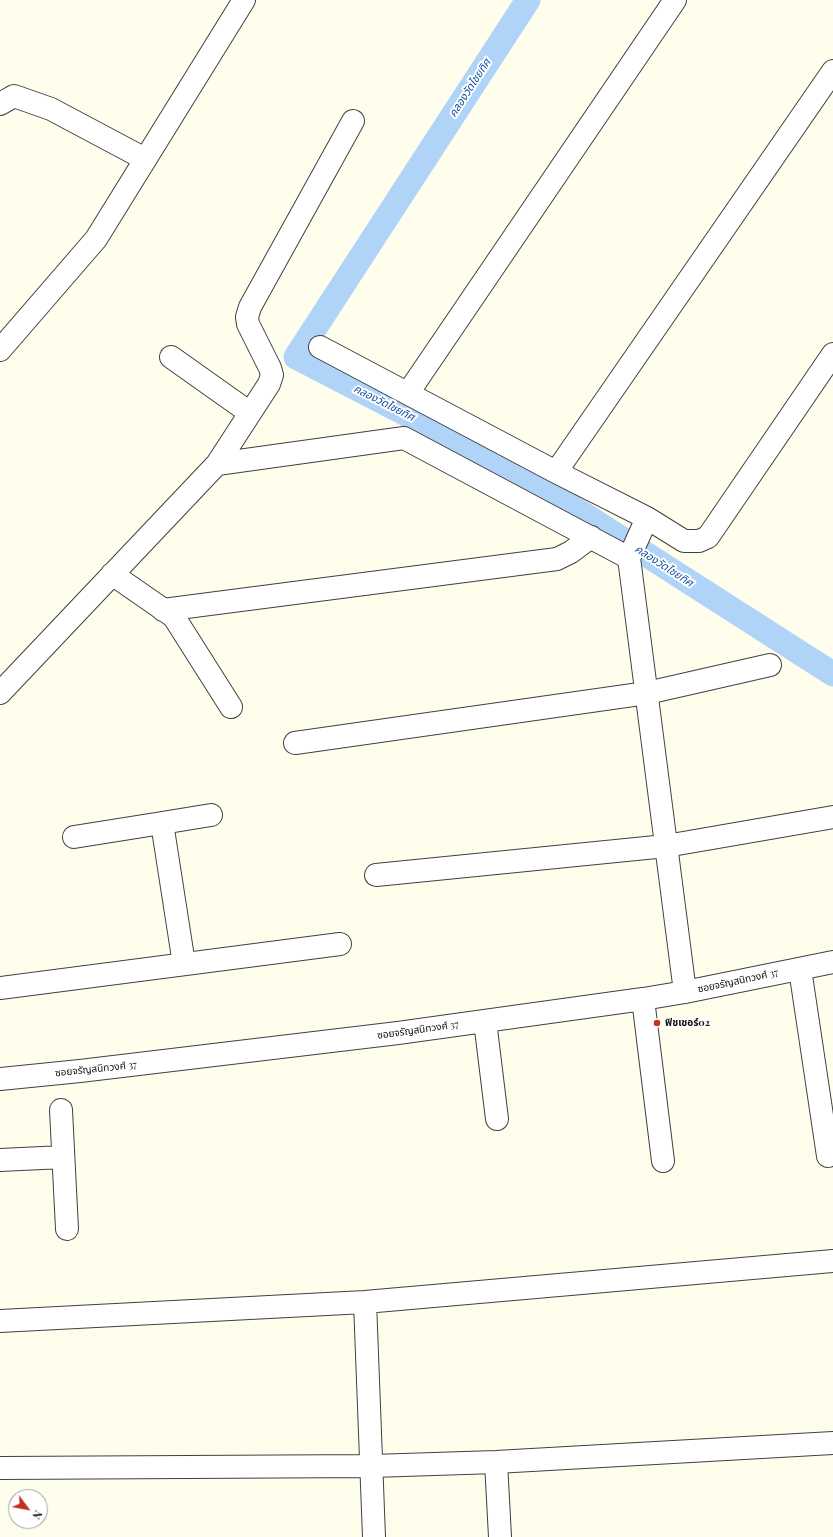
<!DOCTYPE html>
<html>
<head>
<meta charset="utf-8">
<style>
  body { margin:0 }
  #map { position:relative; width:833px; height:1537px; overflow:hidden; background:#fffeed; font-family:"Playfair Display",serif }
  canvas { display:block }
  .north { position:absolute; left:8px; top:1489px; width:40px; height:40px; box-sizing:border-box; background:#fff; border:1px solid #9e9e9e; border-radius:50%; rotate:122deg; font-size:11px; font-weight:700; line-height:16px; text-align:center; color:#0d0d0d }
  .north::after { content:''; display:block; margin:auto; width:14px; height:18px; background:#c23021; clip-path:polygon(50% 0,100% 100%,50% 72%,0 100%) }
</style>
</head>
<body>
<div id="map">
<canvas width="833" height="1537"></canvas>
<div class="north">N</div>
</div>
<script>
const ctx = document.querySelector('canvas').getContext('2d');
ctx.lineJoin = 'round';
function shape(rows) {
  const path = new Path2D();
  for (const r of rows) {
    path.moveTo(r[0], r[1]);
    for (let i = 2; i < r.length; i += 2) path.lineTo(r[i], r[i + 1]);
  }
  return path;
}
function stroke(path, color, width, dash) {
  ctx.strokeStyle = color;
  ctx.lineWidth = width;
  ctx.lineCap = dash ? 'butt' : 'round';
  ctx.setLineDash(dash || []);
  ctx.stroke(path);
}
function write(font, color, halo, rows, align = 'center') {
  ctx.font = font + ' "Playfair Display","Noto Sans Thai",serif';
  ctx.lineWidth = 4;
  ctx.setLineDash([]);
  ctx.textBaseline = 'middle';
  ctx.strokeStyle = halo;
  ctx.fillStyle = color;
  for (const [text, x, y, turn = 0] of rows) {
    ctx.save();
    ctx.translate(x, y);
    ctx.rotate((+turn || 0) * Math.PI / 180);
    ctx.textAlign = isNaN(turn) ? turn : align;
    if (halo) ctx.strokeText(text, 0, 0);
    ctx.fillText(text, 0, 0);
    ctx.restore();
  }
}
stroke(shape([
  [528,0,296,357,516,471,833,674]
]), '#b0d3f8', 25);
const minor = shape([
  [0,104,14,96,51,109,145,159],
  [320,347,556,472,647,518,684,541,699,541,708,537,833,354],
  [0,350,96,239,244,0],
  [171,357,250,413],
  [408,393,675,0],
  [217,464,404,438,629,558],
  [556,472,833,71],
  [647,518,629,558,685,992],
  [112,574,174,617,231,707],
  [163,610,557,559,571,552,591,537],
  [0,693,217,464,269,384,272,375,270,368,248,324,247,317,250,307,353,121],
  [295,743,647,693,770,665],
  [74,837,162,823],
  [376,875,666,846,833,817],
  [184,964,162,823,211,815],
  [800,969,828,1156],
  [0,988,340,944],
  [643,999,663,1161],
  [485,1021,497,1119],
  [0,1079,80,1071,398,1033,643,999,685,992,833,962],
  [61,1110,67,1229],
  [0,1160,63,1157],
  [365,1302,374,1537],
  [0,1321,365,1302,833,1261],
  [496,1462,500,1537],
  [0,1468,372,1466,496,1462,833,1443]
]);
stroke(minor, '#404040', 24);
stroke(minor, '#fff', 22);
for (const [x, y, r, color] of [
  [657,1023,4,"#c23021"]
]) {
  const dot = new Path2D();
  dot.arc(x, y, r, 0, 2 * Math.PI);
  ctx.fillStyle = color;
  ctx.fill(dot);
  stroke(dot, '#fff', 1.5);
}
write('10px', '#0d0d0d', '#fff', [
  ["ซอยจรัญสนิทวงศ์ 37",738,981,-12],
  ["ซอยจรัญสนิทวงศ์ 37",418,1030,-8],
  ["ซอยจรัญสนิทวงศ์ 37",96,1069,-6]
]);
write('bold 10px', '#0d0d0d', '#fff', [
  ["ฟิชเชอร์02",665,1023]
], 'left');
write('italic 11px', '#124fa3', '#fff', [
  ["คลองวัดไชยทิศ",470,88,-57],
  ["คลองวัดไชยทิศ",384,403,27],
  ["คลองวัดไชยทิศ",664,566,33]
]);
</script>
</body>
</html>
